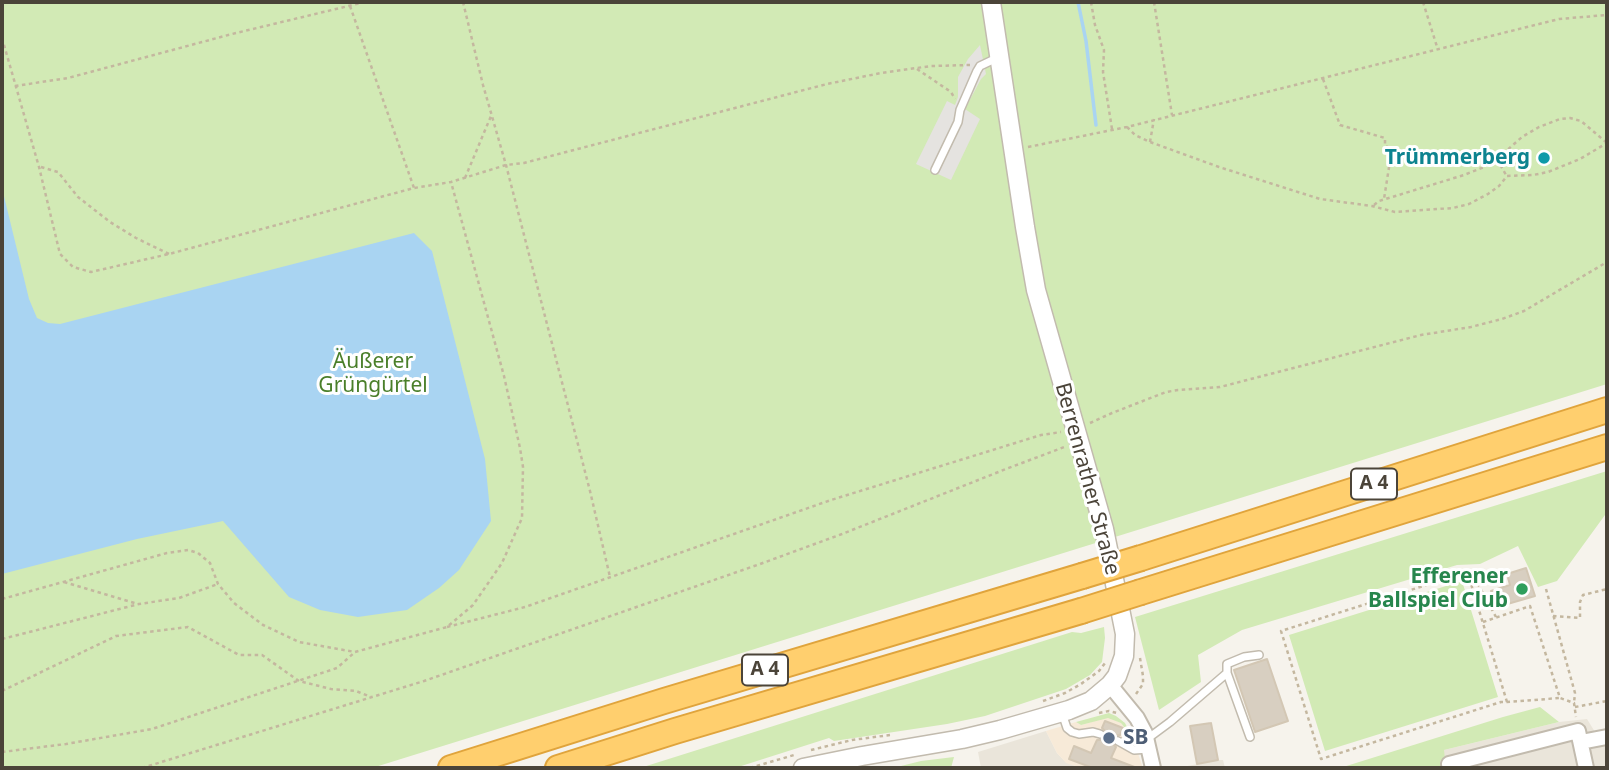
<!DOCTYPE html>
<html>
<head>
<meta charset="utf-8">
<style>
  body { margin:0 }
  #map { position:relative; width:1609px; height:770px; overflow:hidden; background:#f6f3ec; font-family:"Noto Sans",sans-serif }
  canvas { display:block }
  .frame { position:absolute; inset:0; border:4px solid #4b4439; pointer-events:none }
</style>
</head>
<body>
<div id="map">
<canvas width="1609" height="770"></canvas>
<div class="frame"></div>
</div>
<script>
const ctx = document.querySelector('canvas').getContext('2d');
ctx.lineJoin = 'round';
function fill(path, color) {
  ctx.fillStyle = color;
  ctx.fill(path, 'evenodd');
}
function shape(rows) {
  const path = new Path2D();
  for (const r of rows) {
    path.moveTo(r[0], r[1]);
    for (let i = 2; i < r.length; i += 2) path.lineTo(r[i], r[i + 1]);
  }
  return path;
}
function stroke(path, color, width, dash) {
  ctx.strokeStyle = color;
  ctx.lineWidth = width;
  ctx.lineCap = dash ? 'butt' : 'round';
  ctx.setLineDash(dash || []);
  ctx.stroke(path);
}
function write(font, color, halo, rows, align = 'center') {
  ctx.font = font + ' "Noto Sans",sans-serif';
  ctx.lineWidth = 6;
  ctx.setLineDash([]);
  ctx.textBaseline = 'middle';
  ctx.strokeStyle = halo;
  ctx.fillStyle = color;
  for (const [text, x, y, turn = 0] of rows) {
    ctx.save();
    ctx.translate(x, y);
    ctx.rotate((+turn || 0) * Math.PI / 180);
    ctx.textAlign = isNaN(turn) ? turn : align;
    if (halo) ctx.strokeText(text, 0, 0);
    ctx.fillText(text, 0, 0);
    ctx.restore();
  }
}
fill(shape([
  [1587,719,1595,732,1607,730,1607,768,1440,768,1440,761,1444,750,1559,722],
  [1046,731,1057,753,1066,762,1081,768,981,768,978,752],
  [1223,760,1225,768,1177,768,1219,760]
]), '#eae5da');
fill(shape([
  [1108,717,1121,723,1133,739,1143,768,1081,768,1066,763,1057,753,1046,731,1076,722,1081,725]
]), '#f7ead8');
fill(shape([
  [2,2,1607,2,1607,384,372,768,2,768],
  [1607,471,1607,514,1605,515,1557,581,1538,587,1518,546,1480,564,1457,565,1242,630,1198,655,1201,682,1159,710,1135,617],
  [1462,581,1498,697,1325,751,1289,635],
  [1104,627,1105,638,1102,662,1090,675,1066,689,985,716,947,724,834,741,829,738,735,768,640,768,1072,632,1081,633],
  [1540,707,1559,722,1444,750,1445,759,1440,761,1441,768,1340,768,1503,717],
  [1109,713,1116,716,1125,723,1133,739,1121,723,1108,718,1081,725,1076,722],
  [954,757,951,768,893,768,921,761]
]), '#d2eab5');
fill(shape([
  [980,45,986,74,981,79,965,109,980,119,951,180,916,164,947,101,955,105,958,97,958,77,968,59]
]), '#e5e3e0');
fill(shape([
  [2,188,29,299,37,318,48,323,60,324,414,233,432,251,485,459,491,521,459,570,439,588,407,610,358,617,320,610,289,597,223,521,137,539,2,574]
]), '#a9d4f2');
stroke(shape([
  [1078,2,1086,41,1096,125]
]), '#a9d4f2', 3.5);
const building = shape([
  [1526,568,1535,596,1497,607,1491,591,1510,585,1507,574,1526,568],
  [1267,659,1288,721,1255,732,1234,670,1267,659],
  [1105,721,1123,728,1120,735,1116,735,1112,739,1112,743,1116,747,1111,758,1137,768,1093,768,1069,759,1074,746,1091,753,1097,740,1101,740,1105,738,1106,732,1102,728,1105,721],
  [1211,723,1218,760,1197,764,1190,726,1211,723]
]);
fill(building, '#d8cfc1');
stroke(building, '#d3c7b4', 2);
const service = shape([
  [935,170,958,122,960,110,977,71,980,66,999,57],
  [1227,673,1227,664,1244,657,1259,655],
  [1062,713,1067,728,1072,732,1079,734,1093,732,1100,734],
  [1147,739,1170,722,1227,673,1250,737],
  [1118,741,1134,750,1149,749]
]);
const minor = shape([
  [1110,685,1137,718,1145,733,1153,768],
  [1581,742,1607,737],
  [1451,768,1449,764,1578,731,1586,768]
]);
const tertiary = shape([
  [803,768,862,756,962,739,1000,730,1069,710,1091,701,1110,685,1117,676,1124,656,1125,634,1104,529,1036,290,1025,227,991,2]
]);
const motorway = shape([
  [1141,558,1607,410],
  [1141,592,1607,447],
  [451,768,664,701,1082,576],
  [558,768,675,731,1081,611]
]);
stroke(service, '#c2bbae', 10);
stroke(minor, '#c2bbae', 18);
stroke(tertiary, '#c2bbae', 21);
stroke(motorway, '#e0a43c', 28);
stroke(shape([
  [463,2,483,85,506,165,590,491,610,577],
  [1091,2,1095,25,1104,50,1103,72,1112,129],
  [1154,2,1172,115],
  [1423,2,1438,50],
  [350,6,414,188],
  [2,38,39,167,60,254,73,267,91,272,169,254,414,188,451,182,506,165,524,163,827,84,881,73,931,66,970,65],
  [917,69,951,92,955,99],
  [1323,79,1340,125,1385,138,1385,146,1393,149,1396,153,1390,161,1384,199],
  [15,86,68,78,232,34,365,2],
  [1127,127,1135,135,1150,142,1219,167,1320,199,1372,206,1395,212,1453,208,1469,204,1488,194,1499,186,1507,176,1533,175,1548,172,1580,159,1607,143],
  [1150,142,1154,119],
  [1028,147,1127,127,1559,19,1607,15],
  [1497,159,1506,175],
  [41,167,58,172,78,197,110,222,136,238,169,254],
  [465,178,491,116],
  [1374,205,1379,201,1464,175,1484,167,1497,159,1522,137,1539,127,1560,119,1570,118,1581,121,1607,143],
  [1090,423,1112,413,1166,392,1178,390,1220,387,1421,335,1471,327,1502,319,1524,311,1607,262],
  [1468,574,1474,577,1496,617],
  [64,582,138,604],
  [1546,589,1575,693,1574,703],
  [2,599,167,553,188,550,198,553,210,563,218,584,234,603,263,625,299,642,355,652,447,627,473,605,502,563,522,518,523,467,520,448,504,376,451,182],
  [1553,616,1580,618,1580,602,1583,595,1607,589],
  [1483,622,1530,606,1560,698,1574,703,1576,717],
  [447,627,525,607,831,500,1041,435,1061,432],
  [2,639,139,604,179,598,218,584],
  [2,691,116,636,188,627,239,655,262,655,299,681,331,689,356,691,371,697],
  [1136,694,1143,684,1143,676,1140,658],
  [1043,701,1065,693,1081,684,1099,671,1105,663],
  [1507,702,1468,574,1445,581,1439,581,1281,631,1321,759,1501,702,1507,702,1560,698],
  [1575,707,1607,701],
  [1099,713,1109,711,1117,713],
  [811,750,852,740,890,735],
  [2,752,66,744,152,729,337,668,355,652],
  [142,768,424,681,760,564,842,534,1006,469,1067,446],
  [750,768,794,755]
]), '#c4b79f', 2.5, [3.5, 3.5]);
stroke(service, '#fff', 7);
stroke(minor, '#fff', 14);
stroke(tertiary, '#fff', 18);
stroke(motorway, '#ffcf6e', 24);
const motorwayBridge = shape([
  [1082,576,1141,558],
  [1081,611,1141,592]
]);
stroke(motorwayBridge, '#e0a43c', 28, []);
stroke(motorwayBridge, '#ffcf6e', 24);
for (const [x, y, r, color] of [
  [1544,158,7,"#0f9aa8"],
  [1522,589,7,"#2e9e5b"],
  [1109,738,7,"#5c6f8a"]
]) {
  const dot = new Path2D();
  dot.arc(x, y, r, 0, 2 * Math.PI);
  ctx.fillStyle = color;
  ctx.fill(dot);
  stroke(dot, '#fff', 2.5);
}
for (const [x, y, w] of [
  [1374,484,46],
  [765,670,46]
]) {
  const box = new Path2D();
  box.roundRect(x - w / 2, y - 15.5, w, 31, 5);
  ctx.fillStyle = '#fff';
  ctx.fill(box);
  stroke(box, '#4b4439', 2);
}
write('bold 19px', '#4b4439', null, [
  ["A 4",1374,484],
  ["A 4",765,670]
]);
write('bold 21px', '#0d838f', '#fff', [
  ["Trümmerberg",1530,158]
], 'right');
write('21px', '#4a7f2a', '#fff', [
  ["Äußerer",373,362],
  ["Grüngürtel",373,386]
]);
write('21px', '#4b4439', '#fff', [
  ["Berrenrather Straße",1087,479,75]
]);
write('bold 21px', '#27864d', '#fff', [
  ["Efferener",1508,577],
  ["Ballspiel Club",1508,601]
], 'right');
write('bold 21px', '#4e5e75', '#fff', [
  ["SB",1123,738]
], 'left');
</script>
</body>
</html>
